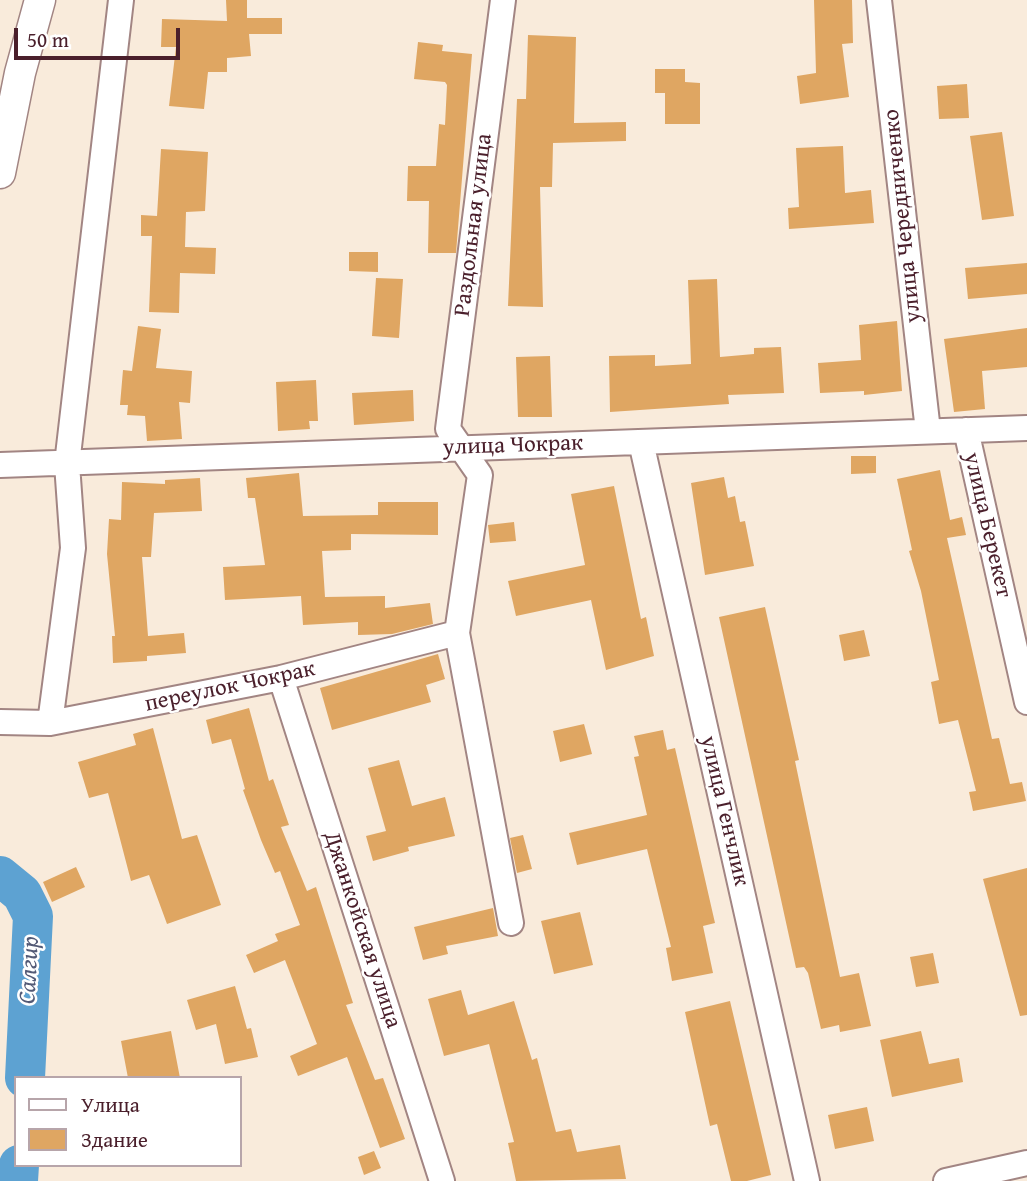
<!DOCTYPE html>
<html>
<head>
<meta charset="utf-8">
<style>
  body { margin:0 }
  #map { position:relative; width:1027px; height:1181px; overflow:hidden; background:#f9ebdb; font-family:"Gentium Book Plus",serif }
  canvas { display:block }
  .legend { position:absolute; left:14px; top:1076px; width:228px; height:91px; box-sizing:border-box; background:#fff; border:2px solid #b7a5aa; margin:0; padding:9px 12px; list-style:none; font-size:21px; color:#4a1f2b }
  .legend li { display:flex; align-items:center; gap:14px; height:35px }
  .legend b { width:35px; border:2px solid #b7a5aa }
  .scale { position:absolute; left:14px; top:28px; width:166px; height:32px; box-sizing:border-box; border:4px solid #4a1f2b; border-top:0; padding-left:9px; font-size:21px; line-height:24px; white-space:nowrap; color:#4a1f2b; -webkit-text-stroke:5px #fff; paint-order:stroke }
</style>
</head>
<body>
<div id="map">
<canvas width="1027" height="1181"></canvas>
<ul class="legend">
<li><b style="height:9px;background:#fff"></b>Улица</li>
<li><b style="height:19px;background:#dfa662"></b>Здание</li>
</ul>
<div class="scale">50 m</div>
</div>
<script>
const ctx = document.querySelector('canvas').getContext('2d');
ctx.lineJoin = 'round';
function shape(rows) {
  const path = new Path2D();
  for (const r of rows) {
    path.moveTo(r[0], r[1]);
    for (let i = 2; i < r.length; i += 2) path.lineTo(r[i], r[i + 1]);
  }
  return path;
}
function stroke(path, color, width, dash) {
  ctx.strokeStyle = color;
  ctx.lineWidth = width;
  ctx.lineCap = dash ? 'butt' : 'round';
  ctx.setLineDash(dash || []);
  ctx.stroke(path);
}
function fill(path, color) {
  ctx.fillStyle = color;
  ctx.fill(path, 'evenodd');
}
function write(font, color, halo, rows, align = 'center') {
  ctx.font = font + ' "Gentium Book Plus",serif';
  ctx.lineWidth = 5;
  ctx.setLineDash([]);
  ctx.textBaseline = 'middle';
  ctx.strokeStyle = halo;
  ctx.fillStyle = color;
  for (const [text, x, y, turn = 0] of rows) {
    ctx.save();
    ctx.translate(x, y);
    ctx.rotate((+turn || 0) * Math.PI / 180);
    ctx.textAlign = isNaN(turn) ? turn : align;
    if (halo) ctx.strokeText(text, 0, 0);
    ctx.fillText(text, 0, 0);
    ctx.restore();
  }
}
stroke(shape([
  [0,876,22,894,33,916,25,1078],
  [18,1181,19,1165]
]), '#5da2d2', 40);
fill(shape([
  [226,0,247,0,247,18,282,18,282,34,249,34,251,56,227,58,227,72,208,72,204,109,169,106,176,47,161,47,162,19,227,21],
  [814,0,852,0,853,43,842,44,849,97,800,104,797,76,816,73],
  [528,35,576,37,574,123,626,122,626,141,553,143,552,187,540,187,543,307,508,306,517,99,526,99],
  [418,42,443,45,442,51,472,54,456,253,428,253,429,201,407,201,408,166,436,166,439,124,445,125,447,85,445,82,414,79],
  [655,69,685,69,685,82,700,83,700,124,665,124,665,93,655,93],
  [967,84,969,118,939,119,937,86],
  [1002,132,1014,216,982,220,970,136],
  [843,146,845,193,871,190,874,223,789,229,788,208,799,207,796,148],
  [161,149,208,152,205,211,186,212,185,247,216,248,215,274,180,273,179,313,149,312,152,236,141,236,141,215,157,216],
  [349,252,378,252,378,272,349,271],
  [1027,263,1027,294,968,299,965,268],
  [376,278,403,279,399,338,372,336],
  [717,279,720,357,754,354,754,348,781,347,784,393,728,395,729,404,610,412,609,356,655,355,655,366,691,364,688,280],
  [897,321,902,391,864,395,864,391,820,393,818,363,861,360,859,325],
  [138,326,161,329,156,368,192,371,190,403,179,402,182,439,147,441,145,416,127,415,128,405,120,405,123,370,132,371],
  [1027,328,1027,367,982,371,985,409,954,412,944,339],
  [550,356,552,417,518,417,516,357],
  [316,380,318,421,309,421,310,429,278,431,276,382],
  [413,390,414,421,354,425,352,393],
  [851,456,876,456,876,473,851,474],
  [940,470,950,520,962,517,966,535,947,538,992,739,999,738,1010,784,1022,782,1026,801,973,811,969,792,976,791,958,720,939,724,931,682,939,680,921,591,909,551,912,550,897,479],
  [299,473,303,516,378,515,378,502,438,502,438,535,351,534,351,550,322,551,325,597,385,596,385,608,430,603,433,624,392,634,358,635,358,622,303,625,301,596,225,600,223,567,265,565,255,498,248,498,246,478],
  [724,477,728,498,735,496,740,522,745,521,754,566,705,575,691,483],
  [200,478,202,511,154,513,151,557,142,557,148,636,184,633,186,653,147,656,147,661,113,663,112,636,115,636,107,554,109,519,121,520,122,482,165,484,165,480],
  [614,486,641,619,646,617,654,656,606,670,591,600,516,616,508,581,585,565,571,494],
  [514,522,516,541,490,543,488,525],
  [765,607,799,760,795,761,840,977,859,973,871,1026,840,1032,839,1025,821,1029,808,973,804,967,796,968,719,617],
  [864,630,870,656,844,661,839,635],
  [438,654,445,679,426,685,431,702,332,730,320,688],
  [249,708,269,781,273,779,289,825,281,827,307,891,316,887,353,1003,346,1005,375,1080,383,1078,405,1139,380,1148,347,1057,298,1076,290,1056,317,1044,285,960,254,973,246,955,278,941,275,934,300,925,280,871,275,873,261,840,243,790,245,789,231,739,212,744,206,720],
  [584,724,592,754,560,762,553,731],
  [153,728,182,839,197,835,221,905,167,924,149,875,131,881,108,793,89,798,78,762,136,745,133,734],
  [663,730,667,750,675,748,715,923,703,926,713,973,672,981,666,948,671,947,647,849,577,865,569,833,647,815,634,757,639,756,634,736],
  [399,760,412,806,445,797,455,836,408,847,409,851,373,861,366,836,386,831,368,768],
  [523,835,532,869,517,873,510,838],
  [76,867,85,887,52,902,43,882],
  [1027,868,1027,1015,1020,1016,983,879],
  [493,908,498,936,446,946,448,954,423,960,414,927],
  [580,912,593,965,554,974,541,921],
  [933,953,939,983,916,987,910,957],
  [235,986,247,1029,251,1028,258,1057,225,1064,216,1024,196,1030,187,1000],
  [461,990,468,1015,514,1001,532,1060,537,1058,556,1132,571,1129,577,1152,620,1145,626,1179,516,1181,508,1143,514,1142,489,1044,444,1056,428,999],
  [730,1001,771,1175,747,1181,731,1181,717,1124,710,1126,685,1012],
  [171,1031,180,1078,128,1078,121,1041],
  [921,1031,929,1064,959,1058,963,1082,892,1097,880,1040],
  [867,1107,874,1141,835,1149,828,1115],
  [374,1151,381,1168,364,1175,358,1157]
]), '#dfa662');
const minor = shape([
  [503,0,448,429,480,475,457,633,511,923],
  [879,0,928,431],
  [966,430,1027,702],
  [641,442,807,1181],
  [0,465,1027,428],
  [281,678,442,1181],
  [0,722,50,723,281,678,457,633],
  [50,723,73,548,67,464,121,0],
  [946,1181,1027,1163]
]);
const major = shape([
  [0,173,20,73,40,0]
]);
stroke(minor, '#a28583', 28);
stroke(major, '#a28583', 33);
stroke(minor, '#fff', 24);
stroke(major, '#fff', 30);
write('23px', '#4a1f2b', '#fff', [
  ["улица Чередниченко",903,216,-96],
  ["Раздольная улица",474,225,-83],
  ["улица Чокрак",513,446,-2],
  ["улица Берекет",987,525,77],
  ["переулок Чокрак",230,687,-12],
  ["улица Генчлик",724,811,77],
  ["Джанкойская улица",362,930,72]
]);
write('italic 24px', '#535a76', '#fff', [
  ["Салгир",30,970,-87]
]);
</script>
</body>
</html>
